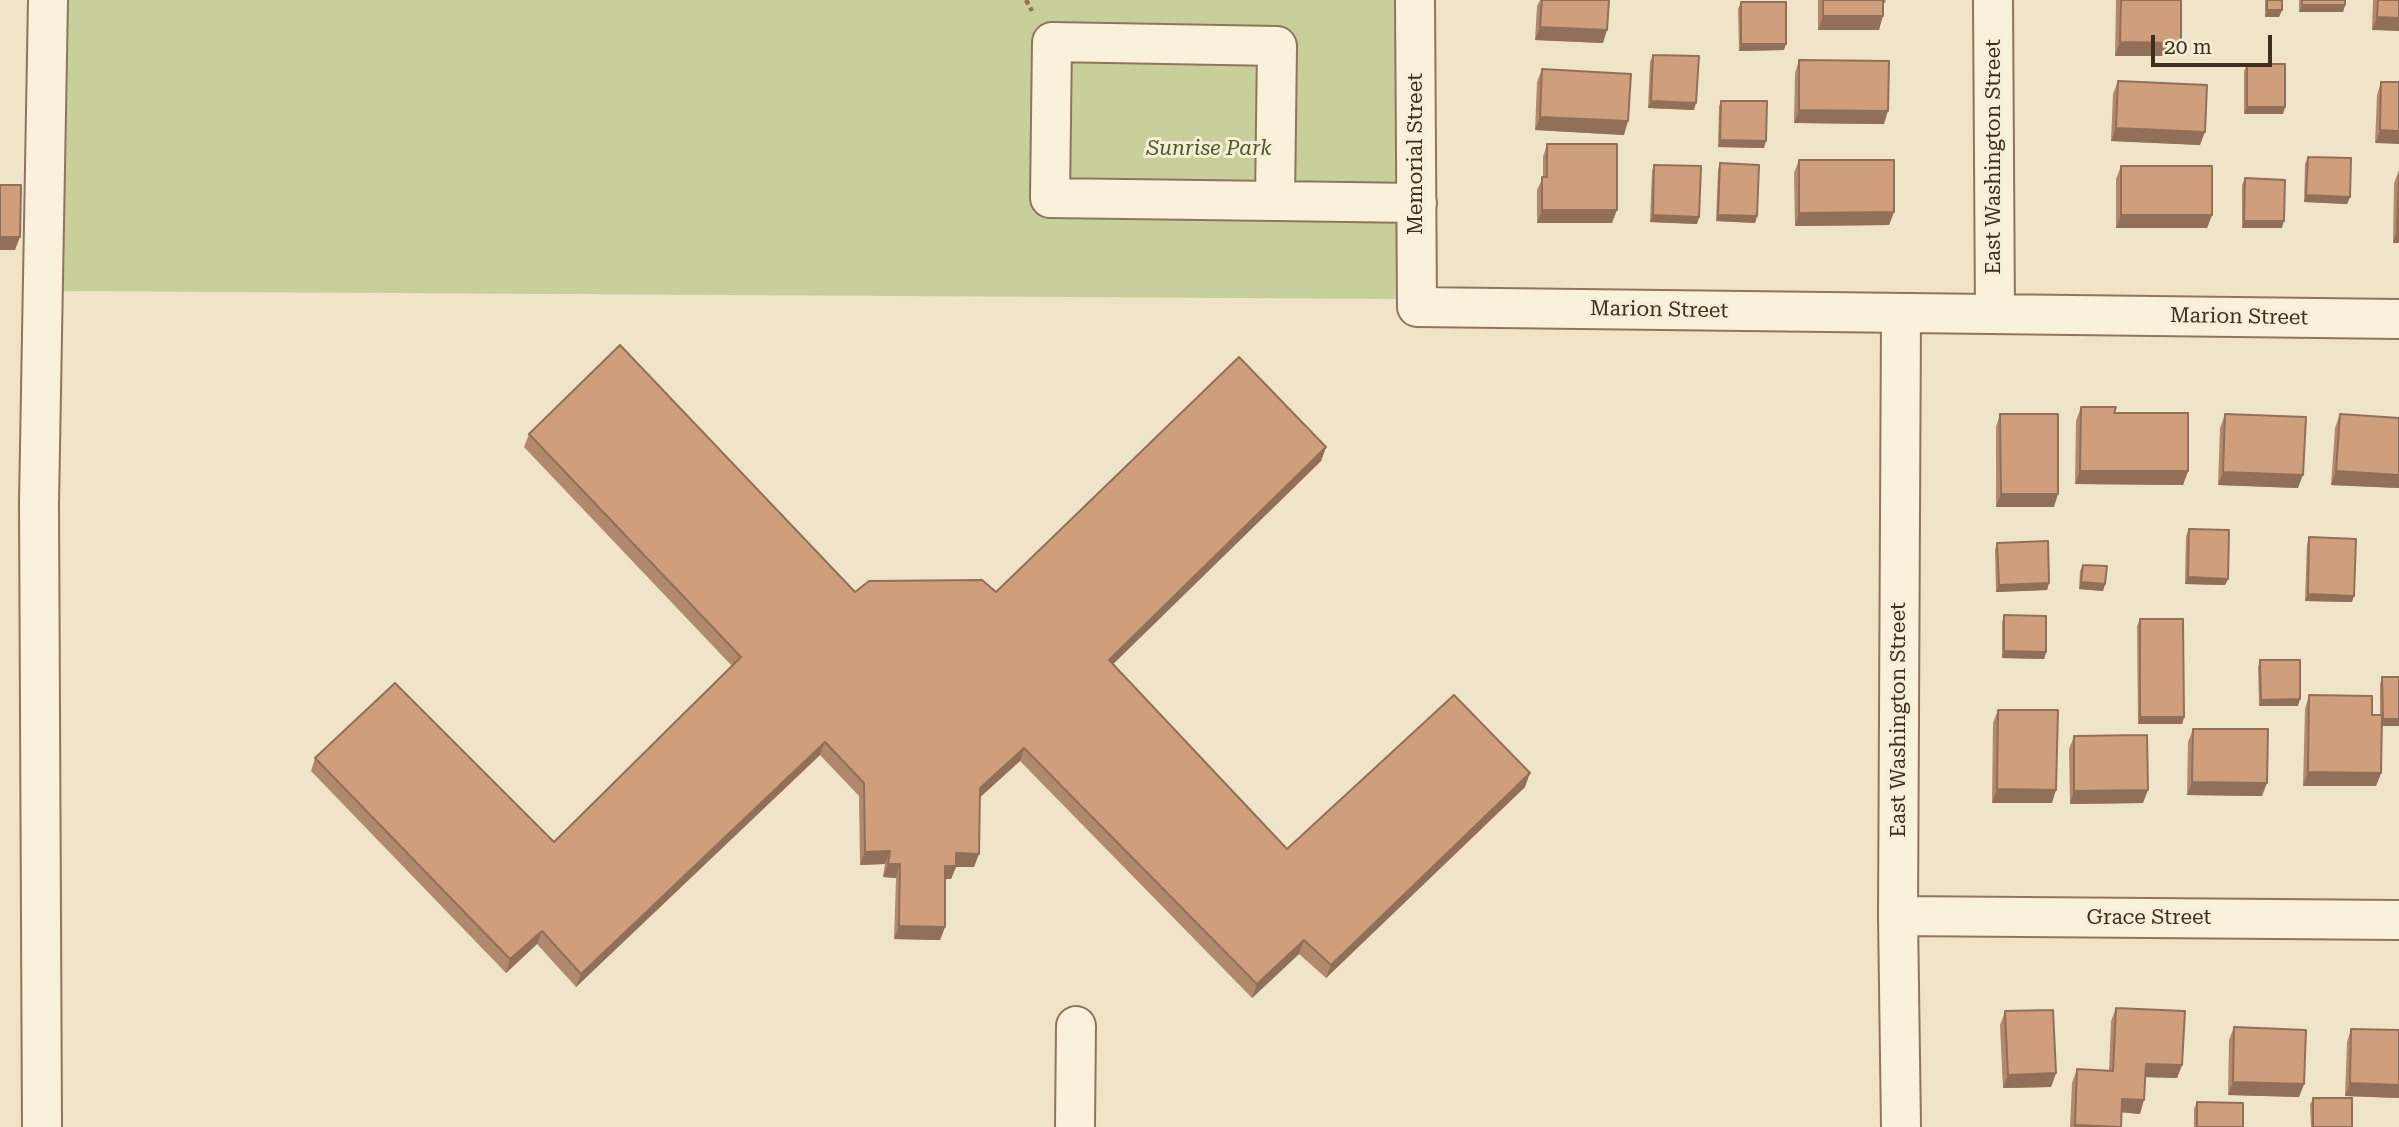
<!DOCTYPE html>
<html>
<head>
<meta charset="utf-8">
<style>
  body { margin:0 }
  #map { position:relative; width:2399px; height:1127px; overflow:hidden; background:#f0e4c8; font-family:"Roboto Serif",serif }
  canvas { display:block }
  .scale { position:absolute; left:2151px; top:35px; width:121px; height:32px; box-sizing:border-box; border:4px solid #3d2e20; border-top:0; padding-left:9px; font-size:21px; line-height:24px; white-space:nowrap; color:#3d2e20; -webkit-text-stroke:5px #f7eed8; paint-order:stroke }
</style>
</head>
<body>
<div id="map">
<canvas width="2399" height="1127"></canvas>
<div class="scale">20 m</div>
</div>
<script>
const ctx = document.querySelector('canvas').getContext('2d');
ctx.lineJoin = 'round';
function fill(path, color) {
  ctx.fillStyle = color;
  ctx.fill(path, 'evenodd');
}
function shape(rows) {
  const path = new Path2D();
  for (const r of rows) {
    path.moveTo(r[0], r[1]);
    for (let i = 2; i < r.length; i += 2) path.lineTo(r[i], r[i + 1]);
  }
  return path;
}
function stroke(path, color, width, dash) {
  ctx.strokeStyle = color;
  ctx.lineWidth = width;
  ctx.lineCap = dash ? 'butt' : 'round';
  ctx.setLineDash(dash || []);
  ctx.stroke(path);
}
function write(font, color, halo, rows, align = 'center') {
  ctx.font = font + ' "Roboto Serif",serif';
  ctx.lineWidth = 6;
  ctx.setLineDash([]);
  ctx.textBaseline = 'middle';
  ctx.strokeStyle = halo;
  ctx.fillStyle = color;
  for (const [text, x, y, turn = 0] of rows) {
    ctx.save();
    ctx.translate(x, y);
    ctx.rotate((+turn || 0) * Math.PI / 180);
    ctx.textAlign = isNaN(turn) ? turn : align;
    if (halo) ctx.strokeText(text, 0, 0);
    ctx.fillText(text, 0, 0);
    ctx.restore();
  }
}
fill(shape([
  [54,0,1397,0,1399,299,53,291]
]), '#c9cf9b');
const minor = shape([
  [1415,0,1417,307,2399,319],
  [1993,0,1995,314],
  [1275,201,1277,46,1052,42,1050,198,1275,201,1417,203],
  [1901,314,1898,916,1901,1127],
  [1898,916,2399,920],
  [42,1127,39,503,48,0],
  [1075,1127,1076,1026]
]);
stroke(minor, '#8d765c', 42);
stroke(shape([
  [1026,0,1032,11]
]), '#8d765c', 4.5, [5, 3.5]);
stroke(minor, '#faf1dc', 38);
fill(shape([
  [1540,0,1609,0,1603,43,1535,40,1537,6],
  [1818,0,1886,0,1885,3,1883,3,1879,30,1818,30],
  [2116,0,2181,0,2176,56,2115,56],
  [2265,0,2282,0,2282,10,2279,17,2265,17],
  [2299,0,2345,0,2345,5,2343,12,2299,12],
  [2373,0,2399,0,2372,30],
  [1741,2,1784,50,1739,51,1738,9],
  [1653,55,1694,110,1648,108,1650,62],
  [1799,60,1884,124,1794,123,1795,73],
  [2247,64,2285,107,2283,114,2244,114,2244,71],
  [1542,69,1624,135,1535,130,1537,82],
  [2118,81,2200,145,2111,141,2113,94],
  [2381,82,2399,82,2375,143,2377,95],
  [1721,101,1764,148,1718,147,1719,107],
  [1547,144,1612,223,1537,223,1537,190,1543,177,1543,157],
  [2308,157,2350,197,2347,204,2304,202,2305,164],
  [1799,160,1894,212,1889,225,1795,226,1794,173],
  [1720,163,1757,216,1755,223,1716,221,1718,170],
  [1654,165,1699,217,1697,224,1650,222,1652,171],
  [2121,166,2212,215,2207,228,2116,228,2116,179],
  [2399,170,2399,243,2393,243,2394,183],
  [2245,178,2282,228,2242,228,2242,185],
  [2081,407,2114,413,2188,471,2183,485,2075,484,2076,421],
  [2000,414,2054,507,1996,507,1996,427],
  [2225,414,2298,488,2218,485,2220,428],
  [2340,414,2399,418,2399,488,2331,485,2335,428],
  [529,434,855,592,996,592,1326,447,1321,461,1113,664,1287,849,1525,787,1326,978,1299,954,1252,998,1020,761,980,797,974,867,956,867,951,879,945,879,945,927,940,940,894,939,896,878,883,877,885,864,860,865,859,796,820,755,576,987,537,944,506,973,311,771,315,758,554,842,732,666,524,447],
  [2189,529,2228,579,2225,585,2185,584,2186,536],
  [2309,537,2352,602,2305,601,2307,544],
  [1997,543,2049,583,2047,590,1996,592,1995,550],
  [2083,565,2105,584,2103,591,2079,589,2080,571],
  [2004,615,2046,652,2044,659,2002,658,2002,622],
  [2140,619,2184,717,2182,724,2138,724,2137,626],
  [2260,660,2298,706,2259,706,2258,667],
  [2382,677,2399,677,2399,726,2382,726,2381,773,2376,786,2303,786,2305,709,2309,695,2372,715,2380,715,2380,684],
  [1998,710,2052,803,1992,803,1993,723],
  [2193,729,2262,796,2187,795,2188,742],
  [2074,736,2143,803,2070,804,2069,749],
  [2116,1008,2182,1065,2177,1078,2145,1077,2140,1114,2122,1112,2121,1127,2070,1127,2072,1083,2077,1069,2109,1071,2111,1021],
  [2005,1011,2056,1073,2051,1087,2003,1088,2000,1025],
  [2234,1027,2304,1084,2299,1097,2228,1095,2229,1040],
  [2351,1029,2399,1030,2399,1098,2345,1096,2347,1042],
  [2313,1098,2352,1127,2311,1127,2310,1105],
  [2197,1102,2243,1127,2194,1127,2194,1109]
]), '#b2896c');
fill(shape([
  [2302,5,2345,5,2343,12,2299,12],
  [2267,10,2282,10,2279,17,2265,17],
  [1823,16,1883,16,1879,30,1818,30],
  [2377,17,2399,18,2399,31,2372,30],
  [1540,27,1607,30,1603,43,1535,40],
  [2120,42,2181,43,2176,56,2115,56],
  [1741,44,1786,44,1784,50,1739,51],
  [1651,101,1696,103,1694,110,1648,108],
  [2247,107,2285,107,2283,114,2244,114],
  [1799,110,1888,111,1884,124,1794,123],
  [1540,117,1628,121,1624,135,1535,130],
  [2116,128,2205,132,2200,145,2111,141],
  [2380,130,2399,131,2399,144,2375,143],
  [1720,140,1766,141,1764,148,1718,147],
  [2306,195,2350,197,2347,204,2304,202],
  [1542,210,1617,210,1612,223,1537,223],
  [1894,212,1889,225,1795,226,1799,213],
  [1653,215,1699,217,1697,224,1650,222],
  [1718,215,1757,216,1755,223,1716,221],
  [2121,215,2212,215,2207,228,2116,228],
  [2244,221,2284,221,2282,228,2242,228],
  [2397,230,2399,230,2399,243,2393,243],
  [0,237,20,237,15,250,0,250],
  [1326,447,1321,461,1104,673,1109,660],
  [2080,471,2188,471,2183,485,2075,484],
  [2336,471,2399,475,2399,488,2331,485],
  [2223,472,2303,475,2298,488,2218,485],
  [2001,494,2058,494,2054,507,1996,507],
  [2188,577,2228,579,2225,585,2185,584],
  [2081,582,2105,584,2103,591,2079,589],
  [2049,583,2047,590,1996,592,1999,585],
  [2308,594,2354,596,2352,602,2305,601],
  [2004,651,2046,652,2044,659,2002,658],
  [2300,699,2298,706,2259,706,2261,700],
  [2140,717,2184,717,2182,724,2138,724],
  [2383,719,2399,719,2399,726,2380,726],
  [825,742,820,755,576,987,581,974],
  [1024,748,1020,761,976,801,980,788],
  [2308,772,2381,773,2376,786,2303,786],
  [1530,773,1525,787,1326,978,1331,965],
  [2192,782,2267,783,2262,796,2187,795],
  [1997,789,2056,790,2052,803,1992,803],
  [2148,790,2143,803,2070,804,2074,791],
  [890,851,885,864,860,865,865,852],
  [956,853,979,854,974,867,956,867,951,879,940,879,945,866],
  [888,864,900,864,896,878,883,877],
  [899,926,945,927,940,940,894,939],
  [542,931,537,944,506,973,510,959],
  [1304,940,1299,954,1252,998,1257,984],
  [2146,1064,2182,1065,2177,1078,2141,1077],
  [2056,1073,2051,1087,2003,1088,2008,1075],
  [2233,1082,2304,1084,2299,1097,2228,1095],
  [2350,1083,2399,1085,2399,1098,2345,1096],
  [2122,1099,2144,1100,2140,1114,2118,1112],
  [2075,1125,2115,1127,2074,1127]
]), '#916f58');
const building = shape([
  [1542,0,1609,0,1607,30,1540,27,1542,0],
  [1823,0,1883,0,1883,16,1823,16,1823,0],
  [2121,0,2181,0,2181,43,2120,42,2121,0],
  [2267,0,2282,0,2282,10,2267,10,2267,0],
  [2302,0,2345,0,2345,5,2302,5,2302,0],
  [2378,0,2399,0,2399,18,2377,17,2378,0],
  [1741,2,1786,2,1786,44,1741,44,1741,2],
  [1653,55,1699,56,1696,103,1651,101,1653,55],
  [1799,60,1889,61,1888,111,1799,110,1799,60],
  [2247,64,2285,64,2285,107,2247,107,2247,64],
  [1542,69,1631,74,1628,121,1540,117,1542,69],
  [2118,81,2207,85,2205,132,2116,128,2118,81],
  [2381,82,2399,82,2399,131,2380,130,2381,82],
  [1721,101,1767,101,1766,141,1720,140,1721,101],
  [1547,144,1617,144,1617,210,1542,210,1542,177,1547,177,1547,144],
  [2308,157,2351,158,2350,197,2306,195,2308,157],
  [1799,160,1894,160,1894,212,1799,213,1799,160],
  [1720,163,1759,165,1757,216,1718,215,1720,163],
  [1654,165,1701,166,1699,217,1653,215,1654,165],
  [2121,166,2212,166,2212,215,2121,215,2121,166],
  [2399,175,2399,230,2397,230,2399,175],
  [2245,178,2285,180,2284,221,2244,221,2245,178],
  [0,185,21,185,20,237,0,237,0,185],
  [620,345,855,592,869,581,982,580,996,592,1239,357,1326,447,1109,660,1287,849,1454,695,1530,773,1331,965,1304,940,1257,984,1024,748,980,788,979,854,956,853,956,866,945,866,945,927,899,926,900,864,888,864,890,851,865,852,864,783,825,742,581,974,542,931,510,959,315,758,395,683,554,842,741,657,529,434,620,345],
  [2081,407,2116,407,2114,413,2188,413,2188,471,2080,471,2081,407],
  [2000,414,2058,414,2058,494,2001,494,2000,414],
  [2225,414,2306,417,2303,475,2223,472,2225,414],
  [2340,414,2399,418,2399,475,2336,471,2340,414],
  [2189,529,2229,530,2228,579,2188,577,2189,529],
  [2309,537,2356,539,2354,596,2308,594,2309,537],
  [2048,541,2049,583,1999,585,1997,543,2048,541],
  [2083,565,2107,566,2105,584,2081,582,2083,565],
  [2004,615,2046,616,2046,652,2004,651,2004,615],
  [2140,619,2183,619,2184,717,2140,717,2140,619],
  [2260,660,2300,660,2300,699,2261,700,2260,660],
  [2382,677,2399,677,2399,719,2383,719,2382,677],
  [2309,695,2372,696,2372,715,2382,715,2381,773,2308,772,2309,695],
  [1998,710,2058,710,2056,790,1997,789,1998,710],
  [2193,729,2268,729,2267,783,2192,782,2193,729],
  [2147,735,2148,790,2074,791,2074,736,2147,735],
  [2116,1008,2185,1011,2182,1065,2146,1064,2144,1100,2122,1099,2121,1127,2075,1125,2077,1069,2113,1071,2116,1008],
  [2053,1010,2056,1073,2008,1075,2005,1011,2053,1010],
  [2234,1027,2306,1030,2304,1084,2233,1082,2234,1027],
  [2351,1029,2399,1030,2399,1085,2350,1083,2351,1029],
  [2313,1098,2352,1098,2352,1127,2313,1127,2313,1098],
  [2197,1102,2243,1103,2243,1127,2197,1127,2197,1102]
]);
fill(building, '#cf9f7d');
stroke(building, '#916f58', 2);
write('italic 21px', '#4d5a26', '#f7eed8', [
  ["Sunrise Park",1209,149]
]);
write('21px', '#3d2e20', '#f7eed8', [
  ["Memorial Street",1416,154,-90],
  ["East Washington Street",1994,157,-90],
  ["Marion Street",1659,310,1],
  ["Marion Street",2239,317,1],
  ["East Washington Street",1899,720,-90],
  ["Grace Street",2149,918]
]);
</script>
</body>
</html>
